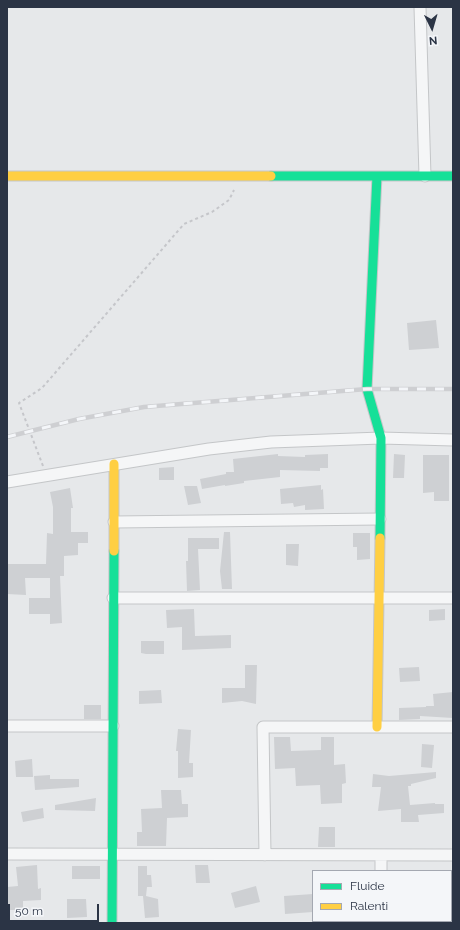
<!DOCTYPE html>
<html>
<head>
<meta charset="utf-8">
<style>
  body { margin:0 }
  #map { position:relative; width:460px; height:930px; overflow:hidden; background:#e6e8ea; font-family:Raleway,sans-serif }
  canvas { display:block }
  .frame { position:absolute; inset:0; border:8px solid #2b3445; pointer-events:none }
  .legend { position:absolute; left:312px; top:870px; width:140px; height:52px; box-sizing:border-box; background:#f4f6f9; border:1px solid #a4a8b1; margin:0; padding:5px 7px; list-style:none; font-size:12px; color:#2b3445 }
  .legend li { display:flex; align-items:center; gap:8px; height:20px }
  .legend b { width:20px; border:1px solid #a4a8b1 }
  .north { position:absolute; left:412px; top:8px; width:40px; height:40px; -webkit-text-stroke:3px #f4f6f9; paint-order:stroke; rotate:175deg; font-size:11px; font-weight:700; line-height:16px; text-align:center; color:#2b3445 }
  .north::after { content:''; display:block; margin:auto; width:14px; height:18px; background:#2b3445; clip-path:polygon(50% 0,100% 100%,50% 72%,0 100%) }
  .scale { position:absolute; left:8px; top:904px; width:91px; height:18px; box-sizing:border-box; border:2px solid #2b3445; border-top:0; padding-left:5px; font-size:12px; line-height:14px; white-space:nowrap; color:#2b3445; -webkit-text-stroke:3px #f4f6f9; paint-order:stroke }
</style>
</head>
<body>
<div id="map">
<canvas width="460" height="930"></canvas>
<div class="frame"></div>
<ul class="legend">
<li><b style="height:5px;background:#16e098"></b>Fluide</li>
<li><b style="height:5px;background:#ffcf43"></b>Ralenti</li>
</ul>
<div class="north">N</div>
<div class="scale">50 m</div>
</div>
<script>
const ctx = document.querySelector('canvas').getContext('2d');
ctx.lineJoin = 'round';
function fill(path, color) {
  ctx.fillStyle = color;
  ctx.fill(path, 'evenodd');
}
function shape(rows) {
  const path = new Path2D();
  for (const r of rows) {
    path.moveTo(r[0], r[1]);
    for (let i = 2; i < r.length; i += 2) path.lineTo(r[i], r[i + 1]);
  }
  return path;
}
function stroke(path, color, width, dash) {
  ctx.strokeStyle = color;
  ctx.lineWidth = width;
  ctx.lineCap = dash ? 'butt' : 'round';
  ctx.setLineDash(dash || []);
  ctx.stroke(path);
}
fill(shape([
  [436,320,439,348,409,350,407,323],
  [278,454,278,456,305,457,305,455,328,454,328,468,320,468,320,471,280,470,280,477,244,481,244,483,225,486,225,485,202,489,200,479,226,474,226,472,234,472,233,459],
  [394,454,405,455,404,478,393,478],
  [423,455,449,455,449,501,434,501,434,492,423,493],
  [174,467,174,480,159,480,159,468],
  [321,485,321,490,323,489,324,509,305,510,305,505,294,507,293,503,281,504,280,489],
  [184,486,197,486,201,503,188,505],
  [70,488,73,508,71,508,71,532,88,532,88,543,78,543,78,555,64,556,64,576,60,576,62,623,50,624,50,614,29,614,29,598,50,598,50,578,25,578,26,595,7,594,7,564,46,564,47,533,53,534,53,507,50,492],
  [224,532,230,532,232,589,222,589,220,571],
  [353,533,370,533,370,559,357,560,357,547,353,547],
  [188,538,219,538,219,549,198,549,200,590,187,591,186,561,188,561],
  [286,544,299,544,298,566,286,565],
  [194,609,195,636,231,635,231,648,182,650,182,627,167,628,166,610],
  [445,609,445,620,429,621,429,610],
  [141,641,164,641,164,654,146,654,141,653],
  [245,665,257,665,256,704,242,701,222,703,222,688,245,688],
  [419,667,420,681,400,682,399,668],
  [161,690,162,703,139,704,139,691],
  [453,692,453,718,420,716,420,719,399,720,399,708,426,707,426,706,434,706,433,694],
  [84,705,101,705,101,719,84,719],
  [178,729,191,730,189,763,193,763,193,777,178,778,178,751,176,751],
  [274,737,290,737,291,751,321,750,321,737,334,737,334,765,345,764,346,783,342,784,342,803,321,804,320,785,296,786,295,768,275,769],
  [422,744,434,745,432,768,421,767],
  [32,759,33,777,16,777,15,761],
  [436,772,436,778,411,784,411,786,408,786,410,805,435,803,435,804,444,804,444,813,418,815,419,822,401,822,401,809,378,811,381,787,372,787,373,774,389,776],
  [50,775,50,779,79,779,79,787,35,790,34,776],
  [161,790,181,790,182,804,188,804,188,817,167,818,166,846,137,846,137,832,142,832,141,809,162,808],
  [96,798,95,811,55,810,55,805],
  [43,808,44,818,23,822,21,812],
  [319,827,335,827,335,847,318,847],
  [37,865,38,889,41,888,41,900,23,901,23,910,7,910,7,887,18,886,16,867],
  [195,865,208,865,210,883,196,883],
  [72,866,100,866,100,879,72,879],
  [138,866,147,866,147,875,151,875,152,887,147,887,146,896,158,899,159,917,145,918,143,896,138,896],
  [256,886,260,902,235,908,231,893],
  [313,894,313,912,285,914,284,896],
  [67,899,86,899,87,917,67,918]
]), '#ced0d3');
const street = shape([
  [420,7,425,176],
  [7,482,209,449,271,442,381,438,453,440],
  [114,522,380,519],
  [113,598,453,598],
  [7,726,113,726],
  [7,854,453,855],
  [265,855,263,727,453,727],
  [381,855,381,871],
  [381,921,381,923]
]);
const fast = shape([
  [271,176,453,176],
  [377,176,367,389,381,438,380,538],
  [112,923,114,551]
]);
const slow = shape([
  [7,176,271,176],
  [114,551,114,464],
  [377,727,380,538]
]);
stroke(street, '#c4c6c8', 13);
stroke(fast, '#c4c6c8', 11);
stroke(slow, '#c4c6c8', 11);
stroke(shape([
  [43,466,19,403,42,388,184,224,212,212,229,200,234,190]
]), '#c5c6ca', 2, [3, 3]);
stroke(street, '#f5f6f7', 11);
stroke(fast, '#16e098', 9);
stroke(slow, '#ffcf43', 9);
const rail = shape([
  [7,437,79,419,144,407,367,389,453,389]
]);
stroke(rail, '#cecfd2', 4.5);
stroke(rail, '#f4f6f9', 3, [9]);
</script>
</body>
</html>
